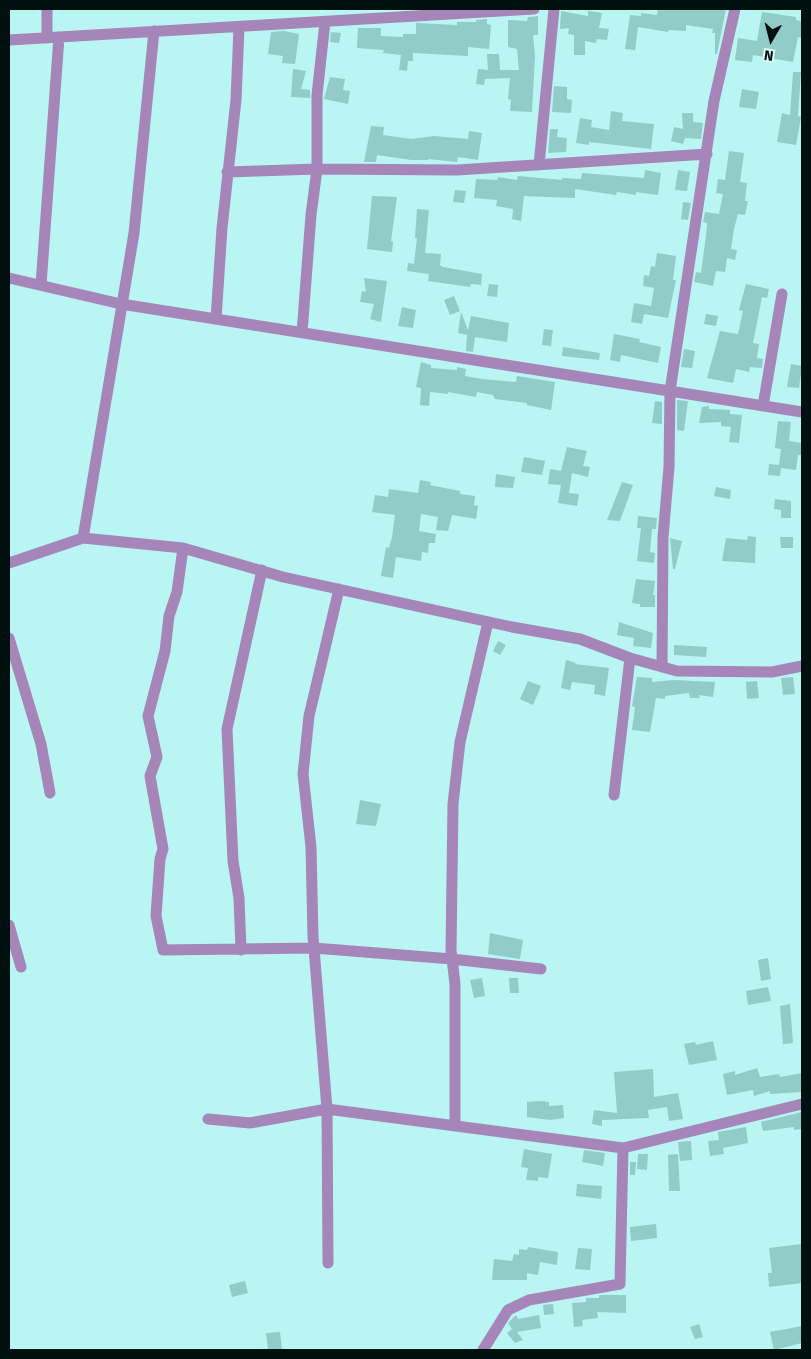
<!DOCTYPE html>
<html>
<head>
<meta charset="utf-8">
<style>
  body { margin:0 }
  #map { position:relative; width:811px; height:1359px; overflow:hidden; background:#b9f5f2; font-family:"Fira Sans",sans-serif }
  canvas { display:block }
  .frame { position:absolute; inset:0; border:10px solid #00100f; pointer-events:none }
  .north { position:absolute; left:746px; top:15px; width:50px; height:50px; -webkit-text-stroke:4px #dafdfb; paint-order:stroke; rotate:188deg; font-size:14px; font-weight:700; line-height:20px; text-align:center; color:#00100f }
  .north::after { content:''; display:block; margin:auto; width:18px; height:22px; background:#00100f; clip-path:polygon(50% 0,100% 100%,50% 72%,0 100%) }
</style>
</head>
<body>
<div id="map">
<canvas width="811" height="1359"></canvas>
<div class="frame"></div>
<div class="north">N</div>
</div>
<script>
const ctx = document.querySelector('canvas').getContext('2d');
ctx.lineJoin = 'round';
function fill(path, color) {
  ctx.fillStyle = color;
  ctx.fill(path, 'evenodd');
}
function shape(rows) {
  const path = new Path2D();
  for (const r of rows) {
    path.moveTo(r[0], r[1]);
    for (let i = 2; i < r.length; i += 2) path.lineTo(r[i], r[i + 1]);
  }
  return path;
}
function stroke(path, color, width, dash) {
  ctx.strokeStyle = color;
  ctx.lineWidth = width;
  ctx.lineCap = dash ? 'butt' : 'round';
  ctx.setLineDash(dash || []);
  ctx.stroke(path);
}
fill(shape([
  [658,9,726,9,717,54,715,54,715,33,712,33,713,29,686,25,686,31,669,30,668,32,638,27,635,50,625,49,630,15,641,16,641,13,657,15],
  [561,11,588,16,588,11,602,13,599,28,609,29,607,40,597,39,596,43,585,41,585,55,574,55,574,35,568,34,569,28,560,29],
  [762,12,796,17,796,20,802,21,802,38,798,37,793,62,753,55,752,62,735,60,738,38,757,41],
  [538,16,538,35,533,35,535,56,532,112,510,111,511,100,508,99,510,78,485,79,484,85,476,84,478,69,488,70,487,54,499,54,500,70,519,70,517,49,508,47,508,20,527,21,528,17],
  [487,19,487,24,491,25,489,49,468,47,468,56,413,53,413,61,408,61,407,71,399,70,401,55,383,53,384,50,357,48,358,28,381,28,381,36,403,37,403,34,416,34,416,23,457,25,457,22,476,22,476,20],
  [284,31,299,34,295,64,282,63,283,56,268,54,271,32],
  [331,32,341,33,339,43,330,42],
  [293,69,306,71,301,89,310,90,310,98,291,97],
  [793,72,801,72,798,116,801,117,796,145,777,142,782,113,790,115],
  [330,77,345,79,343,90,350,91,348,104,324,99],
  [554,86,567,87,567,99,572,100,571,113,552,112],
  [742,89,759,92,756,109,739,107],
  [611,111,623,113,622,121,654,124,651,149,589,142,589,145,576,143,580,118,592,120,591,127,609,130],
  [682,113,693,113,693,122,703,123,701,139,685,138,683,144,671,141,674,127,683,129],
  [371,126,384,127,383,135,411,139,434,136,468,139,469,131,482,133,478,160,458,157,457,162,428,159,428,160,411,160,377,155,376,162,364,162],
  [550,129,558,129,557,137,567,138,566,152,548,153],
  [729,151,744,153,740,182,747,183,745,201,748,201,745,215,738,214,734,229,731,249,737,250,735,260,727,258,725,272,716,271,713,286,694,282,696,272,701,273,705,243,707,226,707,223,703,222,705,212,719,214,723,194,716,193,718,179,725,180],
  [645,170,661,173,658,195,636,192,636,195,617,192,616,195,575,189,575,198,524,196,521,221,512,219,513,209,496,206,497,200,474,198,476,179,497,180,498,177,517,180,518,176,562,180,562,178,581,179,582,173,644,178],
  [678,170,690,172,687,191,675,190],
  [455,190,466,191,464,203,453,202],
  [372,196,397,197,391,241,393,242,392,252,367,249],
  [683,202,691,203,688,220,681,219],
  [417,209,429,210,425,253,441,254,440,265,443,267,482,274,481,285,471,284,470,287,428,281,429,274,407,271,408,263,414,264,417,238,415,238],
  [657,253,676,256,673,280,676,280,668,318,644,314,642,324,631,322,634,303,651,306,654,288,643,286,644,275,649,276,651,266,655,267],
  [364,278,387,281,381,322,370,319,374,304,360,302,362,291,366,292],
  [489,284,498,285,497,297,487,296],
  [746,284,769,289,767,298,762,297,753,343,759,344,757,358,763,359,762,368,750,367,749,372,736,369,733,383,707,378,720,331,738,334,743,311,739,310],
  [454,296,460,311,450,315,444,300],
  [402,307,416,310,413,328,398,326],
  [461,312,468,330,471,316,509,323,507,342,475,337,473,352,466,351,467,335,458,333],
  [706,314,718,316,716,326,704,324],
  [544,329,553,330,551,346,542,345],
  [614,334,640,339,639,342,661,347,658,363,621,355,620,362,610,360],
  [563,347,600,353,599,360,562,356],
  [684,349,695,351,692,368,681,367],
  [421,362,431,365,431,368,457,370,457,367,466,369,465,376,482,379,516,382,517,376,555,382,551,410,527,405,527,403,495,399,493,395,477,392,476,397,448,392,448,394,430,392,429,406,420,405,421,388,416,387],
  [791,364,802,366,799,388,787,387],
  [677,400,688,401,684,431,677,430],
  [655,401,662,402,662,424,652,423],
  [709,406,709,409,730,410,730,414,742,415,739,443,729,442,731,427,721,426,721,422,699,423,702,407],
  [778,421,791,422,789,441,802,443,802,455,798,455,796,470,781,468,780,476,768,475,769,464,779,465,781,449,775,448],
  [567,447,587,451,583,466,590,467,588,477,572,473,569,493,579,494,577,506,558,503,561,485,548,484,550,469,561,471],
  [524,457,545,461,542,475,521,472],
  [496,474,515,477,513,488,495,487],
  [420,480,431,482,430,485,460,491,460,494,475,496,474,505,478,506,476,519,452,515,448,531,436,530,438,517,421,514,419,531,436,534,435,543,429,543,428,553,422,552,421,561,396,557,393,578,381,576,386,547,389,548,392,537,395,515,372,512,375,495,388,497,389,489,418,493],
  [622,482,633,485,620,521,607,520],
  [716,487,731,490,730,499,714,496],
  [775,499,791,501,791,518,781,518,781,510,774,509],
  [638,516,657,518,656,529,652,529,650,552,655,553,654,563,637,561,641,528,637,528],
  [748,536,756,537,755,563,722,561,726,538,747,540],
  [780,537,793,537,793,548,781,548],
  [670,538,682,541,675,569,673,569],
  [636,579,655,581,653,595,655,595,655,607,640,607,640,604,632,603],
  [619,622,653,633,651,648,633,646,634,638,617,635],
  [498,641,506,645,500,655,493,651],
  [674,645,707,647,706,657,674,655],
  [566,660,576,663,575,664,609,668,605,696,594,694,595,685,572,682,570,690,561,688],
  [637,677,652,678,652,682,674,680,715,682,713,697,699,695,700,698,690,698,689,693,665,696,665,699,656,698,650,732,632,730,635,707,632,706],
  [793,677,795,694,783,695,781,678],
  [528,681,541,686,533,705,520,699],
  [757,681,759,698,747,699,746,682],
  [360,800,381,804,376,826,356,824],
  [490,933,523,940,520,959,488,954],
  [768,958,771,979,761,981,758,960],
  [482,978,485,996,474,998,470,980],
  [509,978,518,978,519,993,510,993],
  [768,987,771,1001,748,1005,746,991],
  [790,1004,793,1043,783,1044,780,1006],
  [713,1041,717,1060,689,1065,684,1044,695,1042,696,1045],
  [757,1068,760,1077,779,1074,780,1077,802,1073,802,1092,770,1094,770,1091,754,1096,753,1090,727,1095,723,1074,735,1071,735,1075],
  [653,1069,654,1097,678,1093,683,1119,669,1121,667,1107,648,1110,649,1118,602,1120,602,1126,592,1124,594,1110,617,1113,614,1072],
  [539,1101,549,1102,549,1106,563,1105,564,1118,550,1120,527,1117,527,1102],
  [802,1112,802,1129,794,1130,794,1127,763,1131,761,1122],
  [746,1127,748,1143,723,1148,724,1154,710,1156,708,1141,719,1140,718,1132],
  [691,1141,692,1160,680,1161,678,1142],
  [524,1149,552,1154,548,1178,538,1177,538,1181,526,1180,528,1168,521,1167],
  [584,1150,605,1153,603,1166,582,1162],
  [638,1154,648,1154,647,1170,637,1169],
  [678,1154,680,1191,669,1191,668,1155],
  [630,1162,636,1162,635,1175,630,1175],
  [577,1184,602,1186,601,1199,576,1196],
  [656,1224,657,1238,631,1241,630,1227],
  [802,1244,802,1283,769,1287,768,1273,772,1273,769,1248],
  [528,1247,558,1252,557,1265,540,1262,538,1275,527,1273,527,1280,492,1280,494,1259,512,1261,514,1254,519,1255,519,1249,527,1250],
  [578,1248,592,1249,590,1270,575,1269],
  [245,1281,248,1293,232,1297,229,1285],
  [599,1295,626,1295,626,1313,597,1312,598,1318,582,1320,583,1326,574,1327,572,1303,586,1302,586,1298,599,1298],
  [553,1304,554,1314,544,1315,543,1305],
  [516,1315,518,1319,539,1315,541,1328,517,1332,523,1340,515,1343,507,1333,512,1329,508,1323],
  [699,1324,703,1337,695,1339,690,1327],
  [802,1326,802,1343,774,1350,770,1332],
  [280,1332,282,1350,268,1350,266,1333]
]), '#91ccc9');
stroke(shape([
  [47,9,47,38],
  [9,40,534,9],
  [539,165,554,9],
  [227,172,317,169,457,170,707,154],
  [9,278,121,304,802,412],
  [41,285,59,37],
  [216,319,222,228,236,100,239,27],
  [302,333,311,215,317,169,317,95,325,22],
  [763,406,782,294],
  [83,538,134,233,154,31],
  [183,548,177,592,169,616,165,651,148,716,157,757,150,776,163,849,160,859,156,916,163,950,314,948,452,959,541,969],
  [9,563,83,538,183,548,283,577,512,627,580,639,630,658,677,671,772,672,802,666],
  [9,638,41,744,50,793],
  [662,667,663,537,669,467,670,391,714,101,735,9],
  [614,795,630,658],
  [9,925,21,967],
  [241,950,239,898,233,861,227,729,262,570],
  [208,1119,250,1123,327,1109,623,1148,802,1104],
  [455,1126,455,984,451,950,453,804,460,742,488,622],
  [328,1263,327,1109,313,936,311,847,303,774,309,716,339,589],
  [483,1350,508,1310,529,1300,620,1284,623,1148]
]), '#a685b9', 11);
</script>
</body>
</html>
